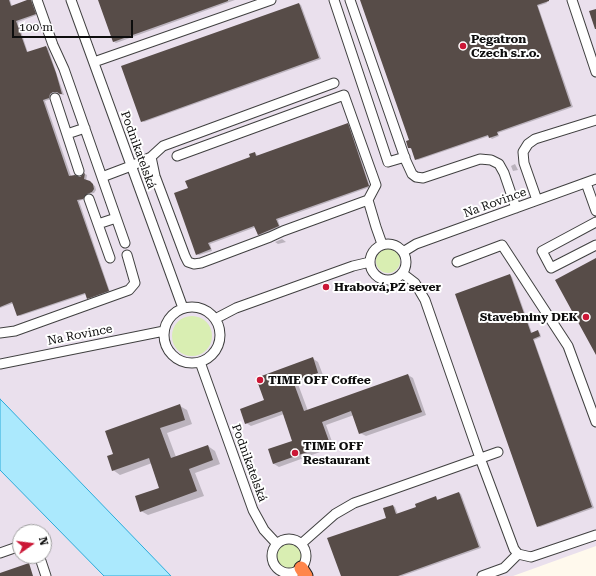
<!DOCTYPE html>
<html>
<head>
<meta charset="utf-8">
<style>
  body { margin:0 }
  #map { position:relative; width:596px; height:576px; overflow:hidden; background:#fff9ed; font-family:"Roboto Serif",serif }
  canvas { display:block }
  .north { position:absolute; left:12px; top:524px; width:40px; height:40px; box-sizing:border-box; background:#fff; border:1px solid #9e9e9e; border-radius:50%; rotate:76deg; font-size:11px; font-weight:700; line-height:16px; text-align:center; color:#0d0d0d }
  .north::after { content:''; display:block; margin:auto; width:14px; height:18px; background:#cb1736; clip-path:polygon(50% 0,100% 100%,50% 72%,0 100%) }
  .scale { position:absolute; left:12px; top:20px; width:121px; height:18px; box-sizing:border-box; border:2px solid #0d0d0d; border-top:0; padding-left:5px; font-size:12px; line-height:14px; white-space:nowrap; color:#0d0d0d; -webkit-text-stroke:3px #fff; paint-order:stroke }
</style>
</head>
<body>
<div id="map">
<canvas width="596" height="576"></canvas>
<div class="north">N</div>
<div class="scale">100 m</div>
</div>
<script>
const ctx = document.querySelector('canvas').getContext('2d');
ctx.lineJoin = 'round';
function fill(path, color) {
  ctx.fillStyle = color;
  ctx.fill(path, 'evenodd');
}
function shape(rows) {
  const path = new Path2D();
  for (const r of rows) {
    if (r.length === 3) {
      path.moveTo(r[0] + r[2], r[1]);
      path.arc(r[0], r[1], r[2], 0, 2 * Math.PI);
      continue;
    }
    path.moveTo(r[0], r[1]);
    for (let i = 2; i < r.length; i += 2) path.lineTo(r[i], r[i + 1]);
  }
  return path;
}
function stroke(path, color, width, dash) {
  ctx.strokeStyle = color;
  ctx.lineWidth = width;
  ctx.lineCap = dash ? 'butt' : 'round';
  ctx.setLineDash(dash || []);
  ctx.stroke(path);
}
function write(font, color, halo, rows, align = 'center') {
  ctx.font = font + ' "Roboto Serif",serif';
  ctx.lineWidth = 4;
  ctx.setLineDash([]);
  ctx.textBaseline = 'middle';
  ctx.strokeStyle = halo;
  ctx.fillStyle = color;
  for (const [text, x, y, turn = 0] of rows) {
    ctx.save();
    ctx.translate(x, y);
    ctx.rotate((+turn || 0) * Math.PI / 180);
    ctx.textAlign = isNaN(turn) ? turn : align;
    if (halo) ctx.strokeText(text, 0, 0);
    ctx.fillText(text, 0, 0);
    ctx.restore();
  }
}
fill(shape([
  [0,0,596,0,596,546,513,576,0,576],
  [20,532,44,532,44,556,20,556]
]), '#eae0ed');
fill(shape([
  [388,261,12],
  [192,336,20],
  [289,556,12]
]), '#d9eeb2');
const water = shape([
  [0,399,4,403,171,576,104,576,0,470,0,399]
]);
fill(water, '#abe9fd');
stroke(water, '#2babdb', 1);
fill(shape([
  [0,0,10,0,12,6,30,0,33,1,37,15,18,22,28,53,46,47,48,48,57,75,64,95,55,93,52,95,51,99,45,101,71,176,81,178,85,174,87,175,86,181,95,186,96,190,94,193,89,194,85,199,79,201,110,292,90,299,86,294,20,316,18,315,14,303,0,308],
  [99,0,235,0,116,43,113,41],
  [362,0,546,0,547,3,538,6,573,107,498,133,499,136,492,139,489,136,418,160,416,159,412,149,409,148,410,141],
  [299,4,301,5,321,59,144,122,142,121],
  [347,124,350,125,370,187,278,220,280,227,261,236,258,235,256,227,210,244,212,251,199,255,197,254,189,188,251,158,255,153,258,156],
  [515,164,518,170,513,171,511,166],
  [282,239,286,242,278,244,275,242],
  [510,275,512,277,532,333,538,332,540,333,541,337,534,340,594,508,540,527,538,526],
  [312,358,318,362,323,375,298,384,308,411,408,375,413,378,426,415,366,436,360,433,354,415,326,425,334,447,279,467,274,464,269,450,294,441,284,414,251,426,246,423,265,401],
  [180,406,187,410,192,424,167,433,176,457,208,446,215,451,220,464,195,473,204,496,148,515,141,511,161,488,152,463,120,475,113,470,114,454],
  [459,493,461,494,481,548,402,576,342,576,388,518,393,506,395,507,398,515,418,508,436,497,438,500]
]), '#0003');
fill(shape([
  [0,0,9,0,11,6,27,0,31,0,36,14,16,21,27,52,46,46,56,73,62,94,60,94,57,92,53,92,50,94,49,98,43,100,69,176,75,175,80,177,85,173,84,179,90,181,93,184,94,189,92,192,87,194,83,199,77,200,109,291,87,299,85,293,17,316,12,302,0,307],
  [98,0,228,0,228,1,113,42],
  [360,0,549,0,549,1,537,5,571,106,497,132,498,135,489,138,488,135,415,160,411,148,408,148,406,141,409,140],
  [299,3,319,58,141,122,121,66],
  [596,9,596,29,595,29,589,11],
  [348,123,369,186,276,219,279,226,258,235,254,226,208,243,211,249,196,255,174,193,188,188,185,181,250,157,249,154,255,152,256,156],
  [596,258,596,355,555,280],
  [510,274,531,333,538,330,540,336,533,339,592,507,537,527,455,294],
  [313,357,318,373,293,381,304,411,408,374,422,412,359,434,351,411,322,422,330,444,273,464,268,449,292,441,282,411,245,424,240,409,264,400,256,378],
  [180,404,185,420,160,428,171,458,208,445,213,460,189,469,197,491,140,512,135,496,159,488,149,458,112,471,107,456,113,454,105,431],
  [459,492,479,547,398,576,341,576,327,538,386,518,383,508,393,505,396,514,416,507,415,504,436,496,437,500],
  [29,563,33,576,0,576,0,573]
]), '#574c48');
const minor = shape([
  [37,0,53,45,64,69,125,243],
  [71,0,183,308],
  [334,0,388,162,405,157],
  [350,0,406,161,412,174,416,177,423,178,480,159,491,160,499,164,504,173,516,208],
  [572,0,596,72],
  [94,62,271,0],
  [55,98,79,171],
  [67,134,85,128],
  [177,156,344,95,376,185,368,200,376,227,382,244],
  [151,157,155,176,185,256,188,262,194,264,201,263,270,237,283,231,368,200],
  [102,177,131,166,151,157,163,146,334,83],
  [586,183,596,211],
  [89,199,110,258],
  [537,200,524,163,523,152,528,144,535,139,596,120],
  [596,222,542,251,551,268,596,245],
  [98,224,116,218],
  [388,262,18],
  [403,252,416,244,596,179],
  [457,262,502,245,568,346,596,422],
  [402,273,415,283,425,300,480,458,514,549,518,554,531,557,596,535],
  [192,335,28],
  [215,319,236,308,353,266,370,262],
  [0,333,15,331,129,290,135,283,127,255],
  [200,362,253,510,264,530,277,544],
  [0,364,164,331],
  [289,556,17],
  [301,544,335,514,354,503,498,452],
  [0,553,20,546],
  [41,561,46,576],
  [482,576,504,568,518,554]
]);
const highway = shape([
  [301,568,306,576]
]);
stroke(minor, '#404040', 11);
stroke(highway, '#1e1e1e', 15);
stroke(minor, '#fff', 9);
stroke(highway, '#ff864b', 13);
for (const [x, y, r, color] of [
  [463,46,4,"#cb1736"],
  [326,287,4,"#cb1736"],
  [586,317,4,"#cb1736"],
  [260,380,4,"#cb1736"],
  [295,453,4,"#cb1736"]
]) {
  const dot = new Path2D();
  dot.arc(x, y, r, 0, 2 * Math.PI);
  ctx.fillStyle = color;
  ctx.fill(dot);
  stroke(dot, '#fff', 1.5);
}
write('bold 12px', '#0d0d0d', '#fff', [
  ["Pegatron",471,39],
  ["Czech s.r.o.",471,53],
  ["Hrabová,PZ sever",334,287],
  ["Stavebniny DEK",578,317,"right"],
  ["TIME OFF Coffee",268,380],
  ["TIME OFF",303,446],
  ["Restaurant",303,460]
], 'left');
write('12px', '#0d0d0d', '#fff', [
  ["Podnikatelská",138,150,70],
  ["Na Rovince",495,203,-20],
  ["Na Rovince",80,335,-11],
  ["Podnikatelská",249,463,70]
]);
</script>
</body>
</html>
